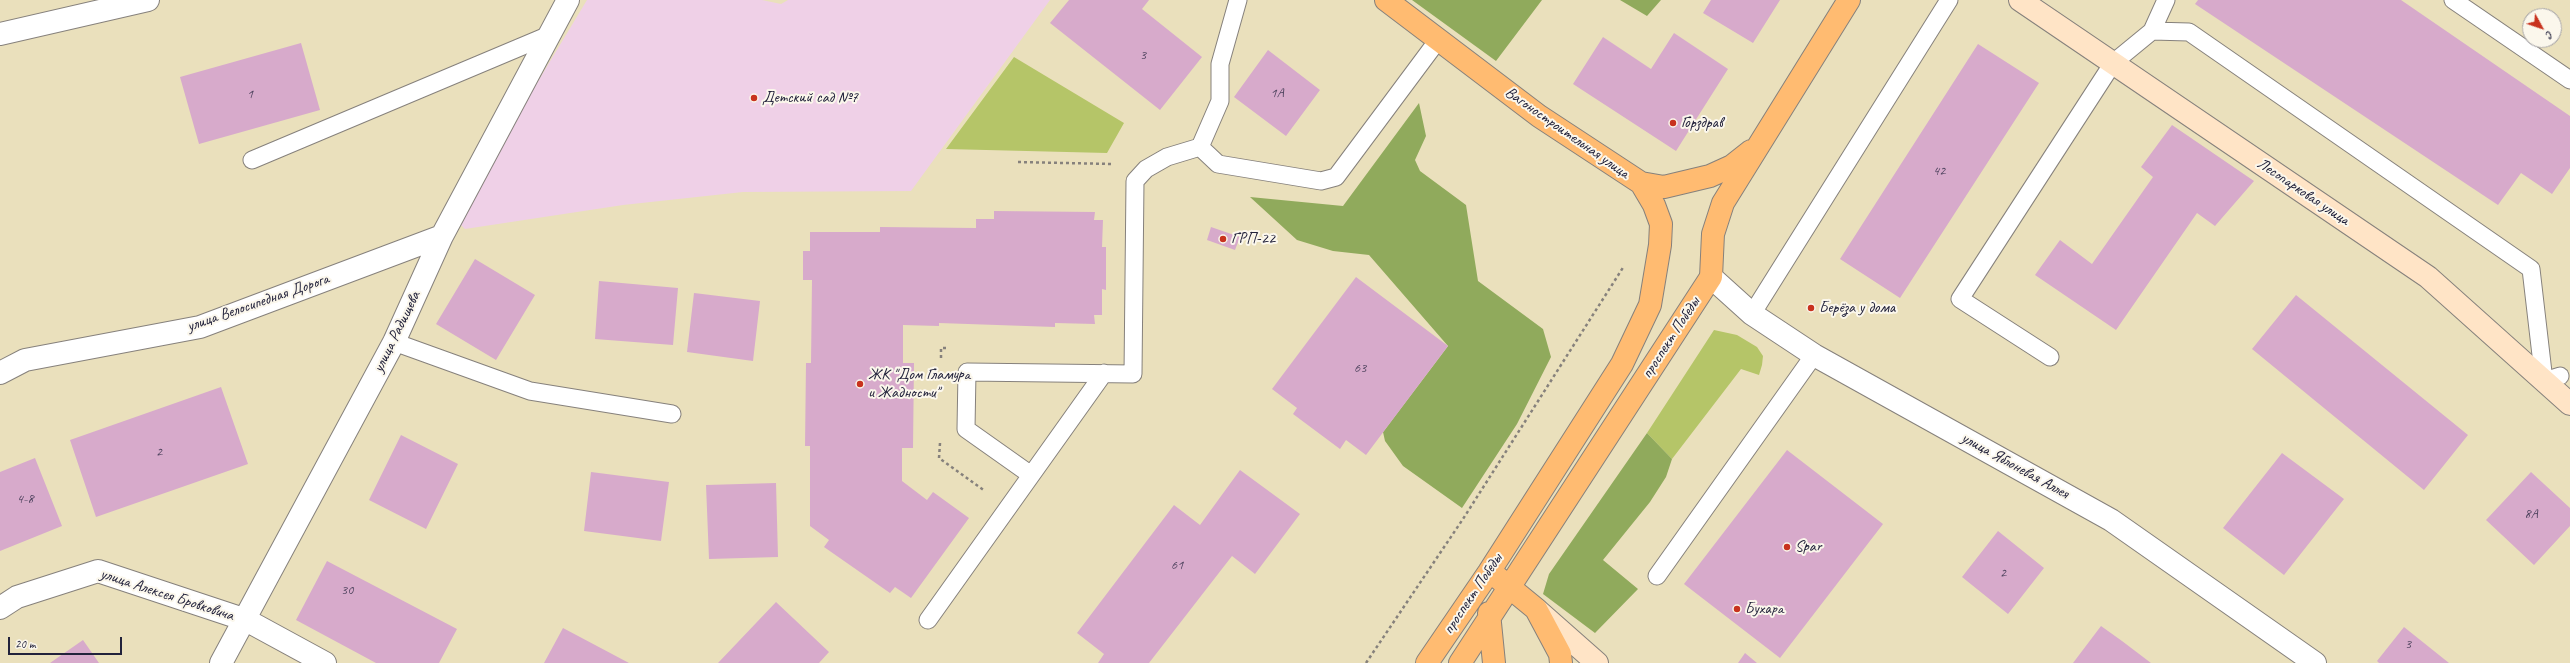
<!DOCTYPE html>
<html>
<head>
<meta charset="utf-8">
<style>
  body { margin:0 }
  #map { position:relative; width:2570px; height:663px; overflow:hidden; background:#eae0bc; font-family:Caveat,sans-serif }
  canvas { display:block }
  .north { position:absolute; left:2522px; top:8px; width:40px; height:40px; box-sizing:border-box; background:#fbf7ec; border:1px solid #a4a2a5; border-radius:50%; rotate:130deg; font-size:11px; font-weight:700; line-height:16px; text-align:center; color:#22223b }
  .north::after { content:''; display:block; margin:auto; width:14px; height:18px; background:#c8321e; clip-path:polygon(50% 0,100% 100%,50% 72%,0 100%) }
  .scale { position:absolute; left:8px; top:637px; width:114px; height:18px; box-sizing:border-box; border:2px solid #22223b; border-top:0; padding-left:5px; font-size:12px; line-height:14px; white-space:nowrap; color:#22223b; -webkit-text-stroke:3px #fbf7ec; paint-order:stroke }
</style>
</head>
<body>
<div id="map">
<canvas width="2570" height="663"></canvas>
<div class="north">С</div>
<div class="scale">20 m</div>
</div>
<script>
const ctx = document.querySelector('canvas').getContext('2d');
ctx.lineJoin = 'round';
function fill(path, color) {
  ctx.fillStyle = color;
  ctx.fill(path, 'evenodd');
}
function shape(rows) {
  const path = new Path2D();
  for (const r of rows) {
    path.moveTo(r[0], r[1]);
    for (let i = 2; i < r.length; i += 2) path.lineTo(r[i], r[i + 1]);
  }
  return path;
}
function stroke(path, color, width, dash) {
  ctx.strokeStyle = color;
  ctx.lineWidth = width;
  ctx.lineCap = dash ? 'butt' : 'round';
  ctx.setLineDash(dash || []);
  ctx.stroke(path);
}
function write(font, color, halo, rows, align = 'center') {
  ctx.font = font + ' Caveat,sans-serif';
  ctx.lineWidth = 4;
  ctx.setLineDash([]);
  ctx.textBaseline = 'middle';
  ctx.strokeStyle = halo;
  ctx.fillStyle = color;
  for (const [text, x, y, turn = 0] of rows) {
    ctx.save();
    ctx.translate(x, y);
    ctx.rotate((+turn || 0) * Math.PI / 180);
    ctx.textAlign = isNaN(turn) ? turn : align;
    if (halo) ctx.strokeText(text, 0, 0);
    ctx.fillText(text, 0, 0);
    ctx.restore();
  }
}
fill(shape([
  [587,0,762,0,781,4,788,0,1050,0,911,191,743,192,623,205,465,229,455,219]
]), '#efd0e7');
fill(shape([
  [1014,57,1124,123,1107,153,946,149],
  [1714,330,1737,335,1757,347,1763,356,1762,365,1759,375,1741,369,1672,459,1647,433]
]), '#b5c568');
fill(shape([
  [1412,0,1542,0,1496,61],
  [1620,0,1661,0,1647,16],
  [1419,103,1426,136,1415,160,1420,171,1466,205,1478,281,1543,329,1551,357,1517,424,1462,508,1403,466,1385,441,1383,432,1448,346,1369,255,1333,251,1297,240,1250,197,1343,206],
  [1647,433,1672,459,1666,477,1650,502,1603,560,1638,589,1595,633,1543,594,1549,574]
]), '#90aa5c');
fill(shape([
  [1069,0,1149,0,1142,9,1202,57,1160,110,1050,23],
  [1711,0,1780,0,1753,43,1703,13],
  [2198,0,2401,0,2570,116,2570,168,2552,194,2521,173,2498,205,2195,4],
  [1674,33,1728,69,1676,151,1573,84,1603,37,1651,69],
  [301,43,320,110,199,144,180,77],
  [1978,44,2039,83,1900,298,1840,259],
  [1268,50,1320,90,1286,136,1234,97],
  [2172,125,2254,181,2215,226,2197,213,2116,330,2035,275,2060,240,2092,264,2153,177,2141,167],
  [994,211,1095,212,1094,220,1103,220,1102,247,1106,247,1106,290,1102,289,1102,315,1094,315,1095,324,1055,323,1055,327,939,323,939,326,903,325,903,363,914,363,913,448,902,448,902,481,927,500,933,492,969,518,911,598,895,587,890,593,824,547,829,540,810,526,810,446,805,446,806,363,811,363,812,280,803,280,803,251,810,251,810,232,880,232,880,227,976,228,976,219,994,219],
  [1211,227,1240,237,1235,250,1207,240],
  [475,259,535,295,496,360,436,324],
  [1356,277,1448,346,1366,455,1346,440,1340,449,1293,414,1297,408,1272,389],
  [599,281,678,288,673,345,595,339],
  [694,293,760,301,753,361,687,352],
  [2296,295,2468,435,2424,490,2252,349],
  [221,387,248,464,96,517,70,440],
  [401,435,458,464,426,529,369,500],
  [1787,450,1883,524,1780,658,1684,584],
  [2282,453,2344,499,2284,575,2223,528],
  [35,458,62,526,0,551,0,472],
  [1240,470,1300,514,1255,574,1232,556,1149,663,1098,663,1104,654,1077,633,1174,505,1200,525],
  [591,472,669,482,661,541,584,531],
  [2531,472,2570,508,2570,526,2534,565,2486,520],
  [776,483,778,557,709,559,706,485],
  [1998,531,2044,568,2008,614,1962,577],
  [327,561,457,629,439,663,376,663,296,620],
  [776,602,829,652,819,663,718,663],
  [2101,626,2122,641,2151,663,2073,663],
  [2404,627,2449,663,2379,663,2377,661],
  [563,628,629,663,544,663],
  [83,640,99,663,50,663],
  [1745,653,1757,663,1738,663]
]), '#d7aacb');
const lane = shape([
  [2453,0,2570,80],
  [2152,31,2189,32,2531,269,2544,381,2560,376],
  [1200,147,1218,164,1321,181,1336,177,1438,40],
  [252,160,549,35],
  [1752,314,1949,0],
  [394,342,530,391,672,414],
  [2050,357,1960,299,2113,63,2152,31,2166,0],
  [1031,475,966,429,967,372,1133,374,1135,181,1146,169,1167,157,1200,147,1220,101,1220,64,1238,0],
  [1657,576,1814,355],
  [928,620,1104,373]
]);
const street = shape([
  [0,34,148,0],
  [1711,277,1752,314,1814,355,2111,520,2315,663],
  [0,373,25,360,200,327,442,236],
  [0,608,17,597,98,571,246,620,325,663],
  [221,663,394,342,442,236,568,0]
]);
const secondary = shape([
  [2020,0,2428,277,2570,404],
  [1537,610,1597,663]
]);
const primary = shape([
  [1386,0,1539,116,1641,183,1664,187,1710,176,1732,166,1751,151],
  [1497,577,1536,609,1560,654,1561,663],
  [1489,613,1494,663],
  [1427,663,1489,572,1622,364,1650,305,1660,245,1661,224,1654,205,1641,183],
  [1460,663,1711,277,1713,234,1723,203,1849,0]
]);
stroke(lane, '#86817c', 19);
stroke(street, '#86817c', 24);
stroke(secondary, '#86817c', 24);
stroke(primary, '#86817c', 24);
stroke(shape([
  [1018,162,1112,164],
  [941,358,941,348,949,348],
  [940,443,939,458,985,491],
  [1366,663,1463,519,1624,266]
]), '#86817c', 2.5, [3, 3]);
stroke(lane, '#fff', 17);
stroke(street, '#fff', 22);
stroke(secondary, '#ffe4c6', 22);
stroke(primary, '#ffbb71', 22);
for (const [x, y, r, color] of [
  [754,98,4,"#c8321e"],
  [1673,123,4,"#c8321e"],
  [1223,239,4,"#c8321e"],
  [1811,308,4,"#c8321e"],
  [860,384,4,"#c8321e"],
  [1787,547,4,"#c8321e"],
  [1737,609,4,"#c8321e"]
]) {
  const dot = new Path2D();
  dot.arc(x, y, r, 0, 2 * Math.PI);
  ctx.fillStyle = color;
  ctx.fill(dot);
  stroke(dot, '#fbf7ec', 1.5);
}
write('14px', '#4f445f', null, [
  ["3",1143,55],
  ["1А",1277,93],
  ["1",250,94],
  ["42",1939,171],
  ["63",1360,368],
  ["2",159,452],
  ["4-8",25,499],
  ["8А",2531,514],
  ["61",1177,565],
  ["2",2003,573],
  ["30",347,590],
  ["3",2408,644]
]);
write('16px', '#22223b', '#fbf7ec', [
  ["Детский сад №7",762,98],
  ["Горздрав",1681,123],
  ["ГРП-22",1231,239],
  ["Берёза у дома",1819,308],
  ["ЖК \"Дом Гламура",868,375],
  ["и Жадности\"",868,393],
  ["Spar",1795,547],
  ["Бухара",1745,609]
], 'left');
write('16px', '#22223b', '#fbf7ec', [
  ["Вагоностроительная улица",1567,133,35],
  ["Лесопарковая улица",2303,192,34],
  ["улица Велосипедная Дорога",258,303,-19],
  ["улица Радищева",397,332,-64],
  ["проспект Победы",1671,338,-57],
  ["улица Яблоневая Аллея",2015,466,29],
  ["проспект Победы",1473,594,-56],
  ["улица Алексея Бровковича",167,595,18]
]);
</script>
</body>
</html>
